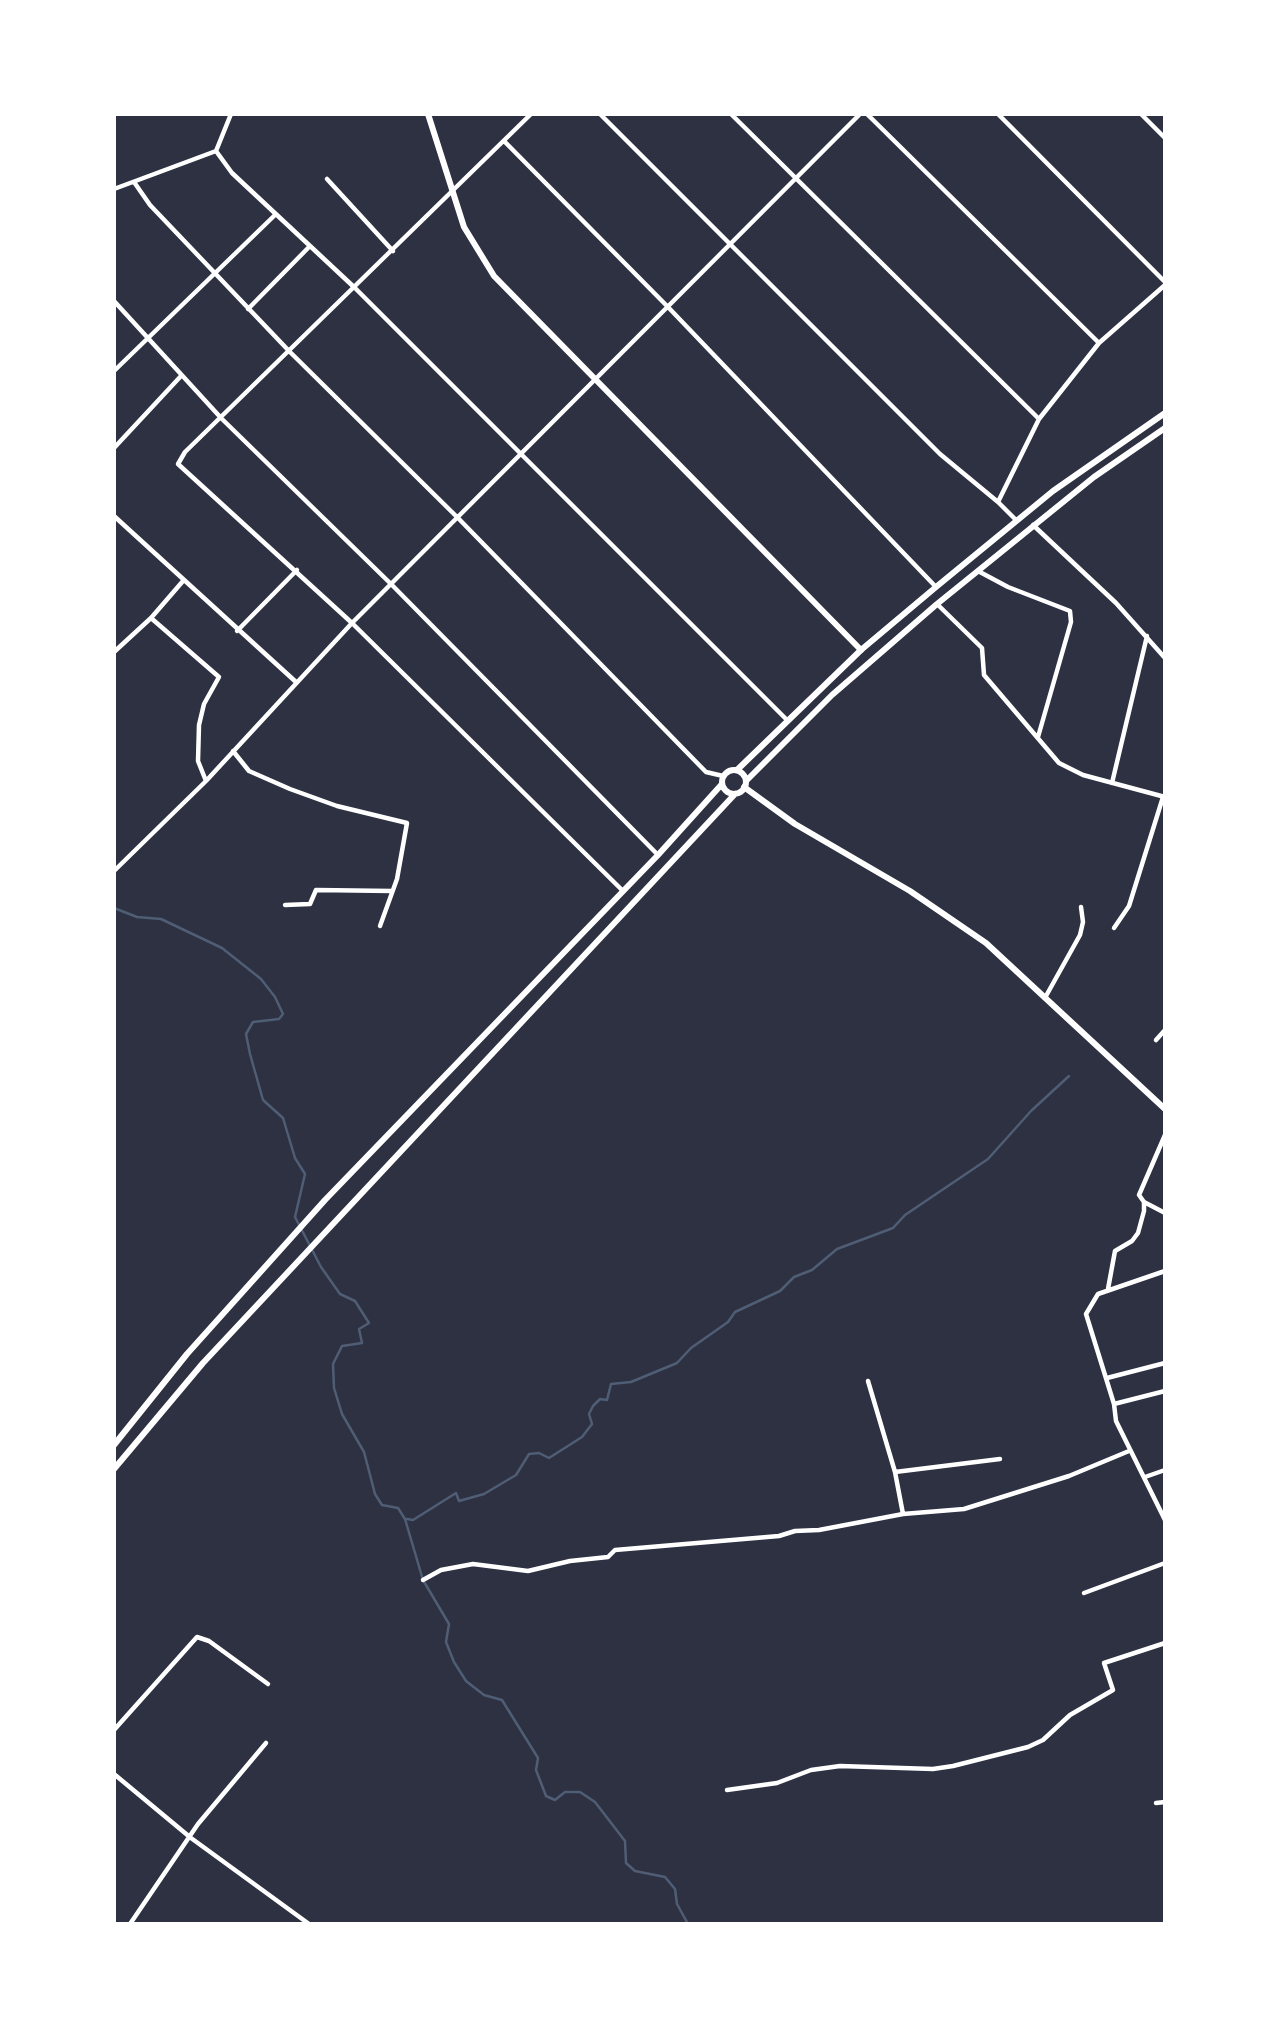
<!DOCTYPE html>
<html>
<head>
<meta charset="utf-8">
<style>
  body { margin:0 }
  #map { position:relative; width:1279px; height:2038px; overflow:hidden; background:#2d3142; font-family:"Alegreya Sans",sans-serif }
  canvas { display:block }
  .frame { position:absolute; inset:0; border:116px solid #fff; pointer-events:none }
</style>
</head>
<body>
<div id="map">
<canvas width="1279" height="2038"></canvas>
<div class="frame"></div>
</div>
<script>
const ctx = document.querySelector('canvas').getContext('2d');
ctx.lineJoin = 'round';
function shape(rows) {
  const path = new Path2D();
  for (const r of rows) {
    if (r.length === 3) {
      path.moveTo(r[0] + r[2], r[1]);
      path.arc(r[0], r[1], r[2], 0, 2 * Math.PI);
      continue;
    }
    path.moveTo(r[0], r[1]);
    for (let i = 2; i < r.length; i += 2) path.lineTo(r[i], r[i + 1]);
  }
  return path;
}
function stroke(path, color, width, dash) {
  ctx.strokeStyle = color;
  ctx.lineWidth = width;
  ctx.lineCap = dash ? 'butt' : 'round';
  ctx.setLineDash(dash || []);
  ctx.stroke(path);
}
stroke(shape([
  [114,908,137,917,161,919,222,948,261,979,275,997,283,1014,279,1019,253,1022,246,1034,250,1054,263,1100,283,1118,295,1158,305,1174,295,1217,321,1267,340,1294,355,1301,369,1323,359,1329,362,1343,342,1346,333,1364,334,1388,342,1414,364,1452,375,1494,382,1505,398,1508,405,1519,423,1580,449,1624,446,1642,454,1662,466,1681,484,1695,502,1700,538,1758,536,1770,546,1796,555,1800,565,1792,580,1792,595,1802,625,1841,626,1863,635,1871,665,1877,675,1889,677,1904,688,1924],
  [407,1519,413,1520,456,1493,459,1501,484,1494,516,1475,529,1454,539,1453,549,1458,582,1437,592,1424,589,1414,593,1406,600,1399,607,1400,611,1384,631,1382,677,1363,691,1348,728,1322,735,1312,780,1291,794,1277,812,1270,837,1249,893,1228,905,1215,988,1159,1031,1111,1069,1076]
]), '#4f5d75', 2.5);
stroke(shape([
  [231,114,216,151,232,173,355,288,786,719],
  [531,114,185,452,178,464,352,623,623,891],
  [600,114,940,454,998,502],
  [731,114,1039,419],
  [867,114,1099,343],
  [998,114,1165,282],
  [1141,114,1165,138],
  [504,141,667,306,936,587],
  [327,179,393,251],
  [134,182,150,205,290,352,458,518,706,772,723,776],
  [114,189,216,151],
  [114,301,222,419,391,584,658,855],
  [248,309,310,246],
  [114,371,276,214],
  [114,448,181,376],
  [114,516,296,682],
  [1016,520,998,502,1039,419,1099,343,1165,285],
  [1033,525,1116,603,1165,658],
  [978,571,1008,587,1070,611,1071,622,1038,737],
  [937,604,982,648,984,675,1059,763,1083,775,1165,797],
  [151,618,219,677,204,704,199,725,198,761,206,781],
  [237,631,297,570],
  [114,652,151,618,183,581],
  [233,751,249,771,290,789,337,806,407,823,397,879,380,926],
  [1112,783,1147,636],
  [114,871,206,781,352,623,860,114],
  [285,905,310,904,316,890,392,891],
  [1114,928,1129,906,1163,797],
  [1046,996,1080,935,1083,922,1081,907],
  [1156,1040,1165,1030],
  [1144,1202,1165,1213],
  [1165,1271,1098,1294,1086,1314,1114,1404,1116,1421,1165,1520],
  [1108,1289,1115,1251,1132,1241,1138,1233,1144,1211,1144,1202,1139,1195,1165,1135],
  [1107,1378,1165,1363],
  [868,1381,895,1472,903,1514],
  [1114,1404,1165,1391],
  [895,1472,1000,1459],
  [1145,1477,1165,1470],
  [423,1580,441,1570,473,1564,528,1571,570,1561,608,1557,615,1550,779,1536,795,1531,819,1530,903,1514,964,1509,1069,1476,1129,1451],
  [1084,1593,1165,1563],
  [114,1730,197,1637,209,1641,268,1684],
  [114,1774,191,1838,309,1924],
  [727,1790,777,1783,811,1770,840,1766,933,1769,953,1766,1028,1747,1043,1740,1070,1715,1113,1690,1104,1663,1165,1643],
  [1156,1803,1165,1802],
  [130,1924,198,1824,266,1743]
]), '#fff', 4.5);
stroke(shape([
  [428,114,464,227,494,276,861,650],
  [744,787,795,824,910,891,986,943,1165,1109]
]), '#fff', 6);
stroke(shape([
  [734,782,12],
  [737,770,861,650,936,587,1053,491,1165,413],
  [746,781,832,695,937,604,1094,477,1165,428],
  [114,1445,187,1354,325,1200,658,855,722,784],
  [114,1469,203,1363,735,794]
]), '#fff', 6);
</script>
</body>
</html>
